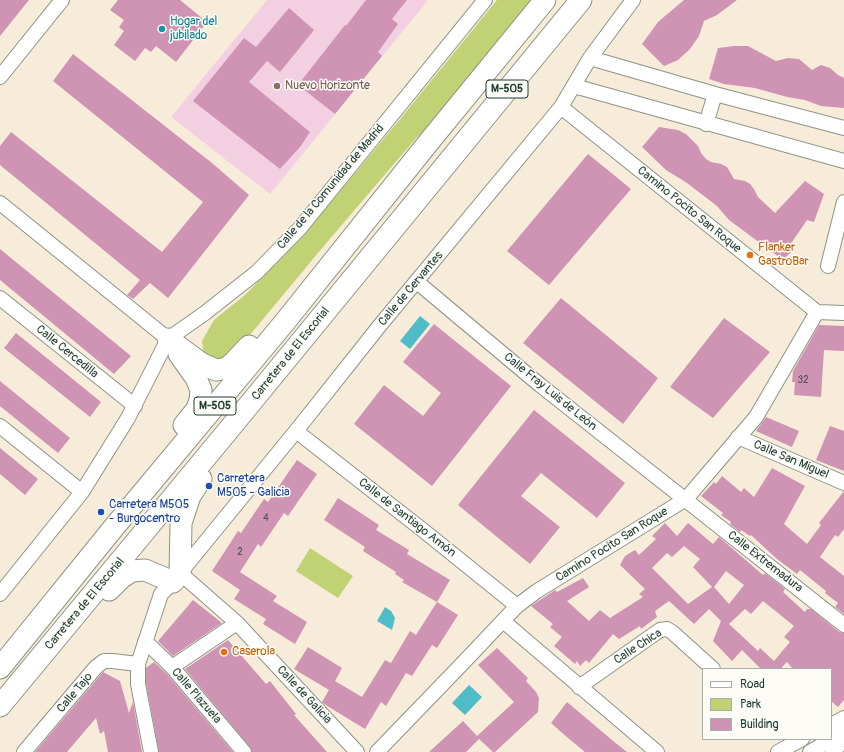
<!DOCTYPE html>
<html>
<head>
<meta charset="utf-8">
<style>
  body { margin:0 }
  #map { position:relative; width:844px; height:752px; overflow:hidden; background:#f7ecd9; font-family:Pangolin,sans-serif }
  canvas { display:block }
  .legend { position:absolute; left:702px; top:668px; width:130px; height:72px; box-sizing:border-box; background:#fdfcf7; border:1px solid #a4b0a9; margin:0; padding:5px 7px; list-style:none; font-size:12px; color:#1f3d34 }
  .legend li { display:flex; align-items:center; gap:8px; height:20px }
  .legend b { width:20px; border:1px solid #a4b0a9 }
</style>
</head>
<body>
<div id="map">
<canvas width="844" height="752"></canvas>
<ul class="legend">
<li><b style="height:5px;background:#fff"></b>Road</li>
<li><b style="height:11px;background:#c0d274"></b>Park</li>
<li><b style="height:11px;background:#cf94b3"></b>Building</li>
</ul>
</div>
<script>
const ctx = document.querySelector('canvas').getContext('2d');
ctx.lineJoin = 'round';
function fill(path, color) {
  ctx.fillStyle = color;
  ctx.fill(path, 'evenodd');
}
function shape(rows) {
  const path = new Path2D();
  for (const r of rows) {
    path.moveTo(r[0], r[1]);
    for (let i = 2; i < r.length; i += 2) path.lineTo(r[i], r[i + 1]);
  }
  return path;
}
function stroke(path, color, width, dash) {
  ctx.strokeStyle = color;
  ctx.lineWidth = width;
  ctx.lineCap = dash ? 'butt' : 'round';
  ctx.setLineDash(dash || []);
  ctx.stroke(path);
}
function write(font, color, halo, rows, align = 'center') {
  ctx.font = font + ' Pangolin,sans-serif';
  ctx.lineWidth = 3;
  ctx.setLineDash([]);
  ctx.textBaseline = 'middle';
  ctx.strokeStyle = halo;
  ctx.fillStyle = color;
  for (const [text, x, y, turn = 0] of rows) {
    ctx.save();
    ctx.translate(x, y);
    ctx.rotate((+turn || 0) * Math.PI / 180);
    ctx.textAlign = isNaN(turn) ? turn : align;
    if (halo) ctx.strokeText(text, 0, 0);
    ctx.fillText(text, 0, 0);
    ctx.restore();
  }
}
fill(shape([
  [267,0,428,0,270,194,171,117]
]), '#f2cfe1');
fill(shape([
  [497,0,535,0,426,129,417,137,323,247,229,360,215,362,204,356,202,341,214,320,245,295,301,238,396,124],
  [310,548,353,576,338,598,296,571]
]), '#c0d274');
fill(shape([
  [420,316,430,324,410,349,400,341],
  [385,607,391,611,395,618,392,630,377,621],
  [469,685,482,697,465,715,452,703]
]), '#4fbcc8');
fill(shape([
  [0,0,29,0,0,36],
  [118,0,180,0,207,22,176,62,156,46,151,52,145,48,135,61,114,45,124,31,119,27,124,20,110,10],
  [366,0,407,0,392,19,398,24,378,52,382,56,335,114,298,85,345,25,346,26],
  [684,0,737,0,717,15,704,21,699,36,690,49,678,60,664,66,642,44,658,22],
  [289,8,314,30,280,72,267,61,249,82,310,132,300,147,280,169,193,101,244,38,256,47],
  [734,46,748,46,776,61,788,58,799,59,812,70,821,65,830,68,838,75,844,78,844,108,821,106,805,100,787,97,755,88,724,84,709,79,718,48],
  [73,54,212,163,249,195,168,298,150,283,133,299,127,295,140,280,0,165,0,146,11,132,162,252,203,202,53,81],
  [659,127,678,130,686,134,698,146,701,153,706,159,711,162,721,164,727,167,734,179,745,181,750,184,754,189,758,197,775,213,805,181,824,194,814,222,807,220,790,245,795,248,783,260,729,220,717,206,687,183,666,170,642,147],
  [588,154,631,189,549,285,507,251],
  [0,249,131,356,114,374,0,280],
  [561,298,658,378,623,424,523,343],
  [724,318,770,352,713,418,670,387],
  [434,324,511,386,432,486,354,424,384,385,423,416,441,393,403,362],
  [819,325,844,326,844,351,824,350,821,397,794,395,795,382,792,382,793,371],
  [16,333,101,402,90,417,4,348],
  [0,381,70,438,58,453,0,406],
  [534,410,625,483,597,518,541,473,521,496,560,527,530,564,458,505],
  [766,417,799,431,792,447,756,431],
  [830,426,844,431,844,471,816,460],
  [0,448,38,479,25,495,0,474],
  [297,460,317,474,288,516,284,513,261,547,258,544,240,572,277,596,273,601,307,622,295,644,263,624,266,619,234,599,240,590,212,571,238,531,241,533,264,499,268,502],
  [772,468,805,486,784,524,807,544,821,525,819,523,844,491,844,529,838,537,835,535,820,557,844,576,844,614,835,607,838,603,825,593,826,591,800,570,797,574,777,559,751,535,750,536,741,530,740,532,730,524,731,522,721,515,723,513,701,496,714,482,716,484,722,476,741,492,744,488,754,497],
  [338,498,379,525,376,530,409,550,407,554,450,580,437,602,402,582,404,580,395,574,396,572,363,551,365,547,324,520],
  [665,523,677,536,688,523,713,544,719,537,763,575,765,573,785,589,783,592,805,612,807,609,811,609,839,632,844,633,844,700,838,707,831,701,831,669,793,669,787,662,782,667,783,669,761,669,742,650,732,661,713,641,721,621,709,609,694,624,669,601,655,611,657,617,641,629,640,626,619,639,613,634,589,663,586,660,580,666,577,661,575,664,554,646,562,637,550,627,553,624,531,606,555,590,557,592,583,578,589,587,567,601,589,621,600,610,610,618,643,597,639,594,645,589,620,565,625,556,635,550,639,555,656,539,652,536],
  [684,546,700,559,693,567,712,587,688,604,652,568,667,553,672,557],
  [726,571,744,585,729,604,714,587],
  [763,601,794,626,784,637,790,642,774,661,760,648,758,651,729,624,745,609,751,614],
  [193,600,222,623,173,656,158,641],
  [437,602,458,615,437,648,432,645,412,676,406,673,386,706,381,702,365,729,324,704,322,702,329,690,294,669,308,647,342,668,335,681,362,697,385,660,391,663,410,631,416,635],
  [228,640,266,684,270,681,296,714,294,715,327,752,252,752,250,747,185,669],
  [497,648,528,678,526,681,536,692,539,698,538,712,495,752,493,752,479,739,466,752,429,752,463,721,477,736,514,702,478,665],
  [154,662,166,673,233,752,159,752,146,683,146,668],
  [103,672,120,681,129,713,133,702,142,752,108,752,104,731,100,734,96,718,67,752,35,752],
  [567,702,612,740,627,752,585,752,568,738,551,723]
]), '#cf94b3');
const minor = shape([
  [590,58,715,94,844,128],
  [0,77,62,0],
  [574,86,844,161],
  [561,107,817,312],
  [706,124,715,94],
  [0,203,168,339],
  [828,266,844,202],
  [417,282,540,385,844,625],
  [0,298,135,406],
  [0,426,82,492],
  [296,431,424,531,517,606],
  [738,437,844,483],
  [0,594,82,492,128,418,168,339,205,313,257,272,300,228,485,0],
  [503,621,657,752],
  [145,641,172,667,244,752],
  [172,667,237,623],
  [579,687,660,630,667,629,672,632,713,669],
  [831,725,844,718],
  [24,752,96,667,104,661,112,661,138,664],
  [151,752,138,684,138,664,161,594,173,582],
  [357,752,237,623,180,573,296,431,381,324,561,107,590,58,633,0],
  [377,752,461,665,517,606,537,591,686,499,756,417,817,312,844,313],
  [778,752,802,739],
  [810,752,844,732],
  [832,752,844,741]
]);
const highway = shape([
  [168,339,202,364,216,370,227,368,234,362,249,346],
  [179,354,196,378,201,390,200,400,197,409,184,425],
  [109,590,121,578,132,571,145,570,173,582,180,573,181,523,190,496,201,479],
  [0,668,115,526,284,323,428,143,545,0],
  [0,706,226,433,581,0]
]);
stroke(minor, '#8b9486', 16);
stroke(highway, '#8b9486', 23);
stroke(minor, '#fff', 14);
stroke(highway, '#fff', 21);
for (const [x, y, r, color] of [
  [162,29,4,"#0f9aa8"],
  [277,86,4,"#8d6e63"],
  [750,255,4,"#e8710a"],
  [209,486,4,"#1a4fb4"],
  [101,512,4,"#1a4fb4"],
  [224,652,4,"#e8710a"]
]) {
  const dot = new Path2D();
  dot.arc(x, y, r, 0, 2 * Math.PI);
  ctx.fillStyle = color;
  ctx.fill(dot);
  stroke(dot, '#fdfcf7', 1.5);
}
write('10px', '#4b5354', null, [
  ["32",803,380],
  ["4",266,518],
  ["2",240,552]
]);
for (const [x, y, w] of [
  [507,89,42],
  [215,406,42]
]) {
  const box = new Path2D();
  box.roundRect(x - w / 2, y - 9, w, 18, 3);
  ctx.fillStyle = '#fdfcf7';
  ctx.fill(box);
  stroke(box, '#1f3d34', 1);
}
write('bold 11px', '#1f3d34', null, [
  ["M-505",507,89],
  ["M-505",215,406]
]);
write('12px', '#0d838f', '#fdfcf7', [
  ["Hogar del",170,22],
  ["jubilado",170,36]
], 'left');
write('12px', '#785e54', '#fdfcf7', [
  ["Nuevo Horizonte",285,86]
], 'left');
write('12px', '#1f3d34', '#fdfcf7', [
  ["Calle de la Comunidad de Madrid",331,187,-50],
  ["Camino Pocito San Roque",689,210,39],
  ["Calle de Cervantes",411,289,-50],
  ["Calle Cercedilla",67,352,39],
  ["Carretera de El Escorial",291,354,-51],
  ["Calle Fray Luis de León",550,392,39],
  ["Calle San Miguel",791,460,23],
  ["Calle de Santiago Amón",407,518,38],
  ["Camino Pocito San Roque",612,545,-32],
  ["Calle Extremadura",765,562,38],
  ["Carretera de El Escorial",85,604,-50],
  ["Calle Chica",638,647,-33],
  ["Calle Tajo",75,693,-50],
  ["Calle de Galicia",304,695,47],
  ["Calle Plazuela",196,696,49]
]);
write('12px', '#c56008', '#fdfcf7', [
  ["Flanker",758,248],
  ["GastroBar",758,262],
  ["Caserola",232,652]
], 'left');
write('12px', '#164399', '#fdfcf7', [
  ["Carretera",217,479],
  ["M505 - Galicia",217,493],
  ["Carretera M505",109,505],
  ["- Burgocentro",109,519]
], 'left');
</script>
</body>
</html>
